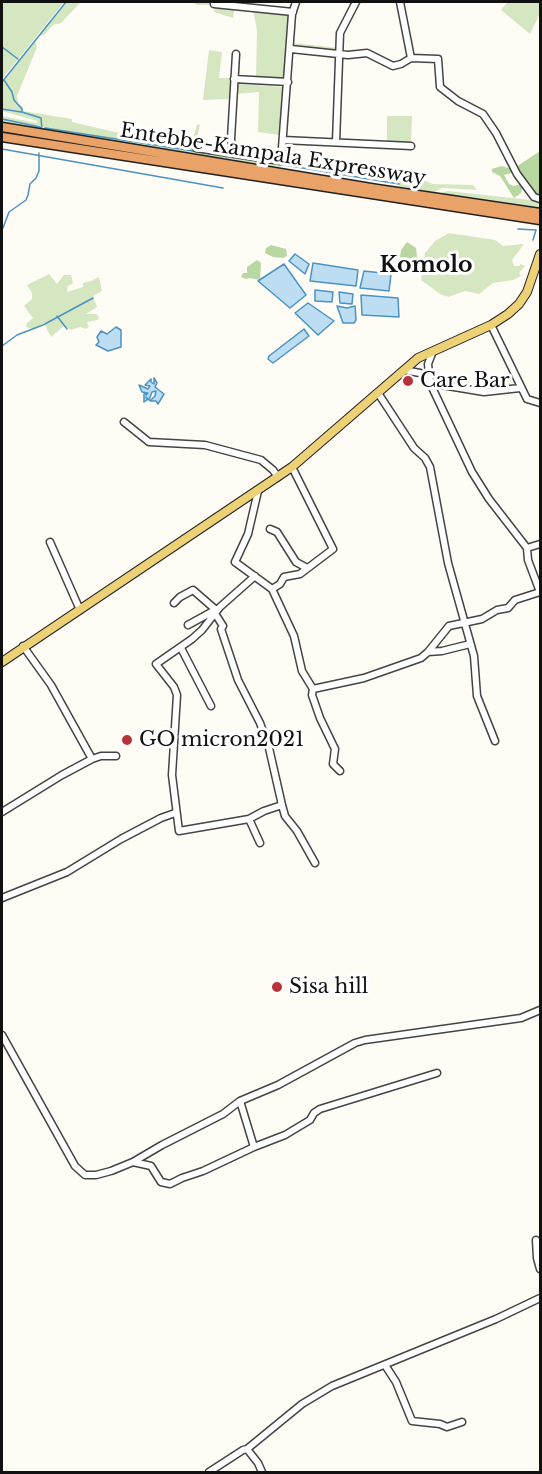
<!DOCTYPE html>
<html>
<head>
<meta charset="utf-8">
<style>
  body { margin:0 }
  #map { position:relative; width:542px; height:1474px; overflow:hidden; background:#fefcf5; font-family:"Libre Baskerville",serif }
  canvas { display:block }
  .frame { position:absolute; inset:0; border:3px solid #111; pointer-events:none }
</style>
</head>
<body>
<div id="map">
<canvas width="542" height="1474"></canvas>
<div class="frame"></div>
</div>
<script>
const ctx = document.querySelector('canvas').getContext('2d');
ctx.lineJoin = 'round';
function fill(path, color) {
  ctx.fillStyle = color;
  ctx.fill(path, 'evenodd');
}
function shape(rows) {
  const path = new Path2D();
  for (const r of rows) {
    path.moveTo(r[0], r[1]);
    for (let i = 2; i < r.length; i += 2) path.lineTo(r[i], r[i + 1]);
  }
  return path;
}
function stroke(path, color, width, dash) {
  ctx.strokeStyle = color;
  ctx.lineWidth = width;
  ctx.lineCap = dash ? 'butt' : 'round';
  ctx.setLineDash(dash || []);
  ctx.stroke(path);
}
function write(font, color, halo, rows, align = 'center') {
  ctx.font = font + ' "Libre Baskerville",serif';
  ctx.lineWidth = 6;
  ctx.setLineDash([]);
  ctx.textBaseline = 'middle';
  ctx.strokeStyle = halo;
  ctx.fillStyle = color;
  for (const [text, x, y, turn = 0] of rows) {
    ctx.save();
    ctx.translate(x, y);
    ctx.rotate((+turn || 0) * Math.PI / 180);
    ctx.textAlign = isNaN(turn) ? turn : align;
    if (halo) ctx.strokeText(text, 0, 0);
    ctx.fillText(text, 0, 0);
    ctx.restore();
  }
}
fill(shape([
  [2,2,64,2,2,79],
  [67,2,81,2,61,23,53,25,44,35,38,36],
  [192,2,213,2,235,6,233,18,214,12,215,5,197,5],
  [508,2,540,2,540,13,530,34,501,10],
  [253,9,288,14,290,20,286,77,282,80,256,78,257,31],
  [35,40,37,47,17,96,18,103,23,107,23,111,72,119,72,122,115,132,187,144,193,138,197,125,200,124,195,149,232,154,232,161,45,130,44,127,38,125,41,131,2,124,2,116,37,123,37,121,2,111,2,82],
  [293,43,338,48,337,52,294,47],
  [209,50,222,52,219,78,233,78,230,99,203,100],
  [243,84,281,87,284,90,279,135,258,132,259,92,236,94,237,85],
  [387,116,412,116,411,144,387,143],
  [234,155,280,162,280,167,234,162],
  [387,175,426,181,433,184,473,185,477,190,442,188,435,192,402,187,399,187,399,182,387,180],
  [448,191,540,201,540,210,436,194],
  [449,233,495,240,503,246,524,244,512,260,514,266,519,266,521,264,525,266,519,273,521,276,513,280,493,283,479,294,465,291,448,297,440,294,421,280,425,253,435,241],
  [49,274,57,284,64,275,71,275,73,283,68,286,67,292,83,287,83,283,91,281,99,277,102,291,93,296,97,307,86,314,96,314,99,317,98,320,87,322,89,327,86,329,80,327,71,330,64,326,51,337,44,323,33,329,26,327,27,323,33,318,24,306,32,299,32,293,27,285]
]), '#d4e7c0');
fill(shape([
  [540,151,540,197,535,197,516,167],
  [501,166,513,169,512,173,504,175,509,184,514,186,520,184,523,186,521,193,514,198,500,176,492,172,492,169],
  [407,242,416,248,417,257,414,263,405,262,400,257,401,250],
  [271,245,286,249,287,256,283,258,273,257,265,253,266,248],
  [257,260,261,263,260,280,250,278,246,279,241,277,243,273,247,273,247,267]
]), '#b9d7a1');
const water = shape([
  [295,254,309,264,305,274,289,261,295,254],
  [313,263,358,270,356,286,310,281,313,263],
  [284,264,306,295,290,308,258,281,284,264],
  [364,271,391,274,389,291,360,288,364,271],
  [315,290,333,292,332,302,315,301,315,290],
  [339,292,353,294,352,304,340,303,339,292],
  [361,295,398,298,399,317,362,315,361,295],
  [308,303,334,321,318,335,295,313,308,303],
  [337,306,347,308,355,306,356,320,354,323,343,323,337,306],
  [116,327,121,330,121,347,108,351,96,345,99,342,97,337,101,331,107,334,116,327],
  [304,329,309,336,273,363,268,359,269,356,304,329],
  [154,378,157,383,155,387,164,394,158,404,156,401,150,401,155,396,156,391,152,392,149,400,146,397,147,400,144,402,144,394,147,393,146,395,148,393,142,392,139,385,148,389,150,386,145,385,151,379,151,382,154,384,154,378]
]);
fill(water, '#bddef2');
stroke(water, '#4a93c3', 1.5);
stroke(shape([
  [2,47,18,59],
  [4,80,12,92,14,100,22,109,22,112,41,118,42,130],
  [2,82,66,2],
  [2,109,21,112],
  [2,119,40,127,42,130],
  [43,130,45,128,213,154],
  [2,149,223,188],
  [237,157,399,184],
  [3,228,9,212,26,200,28,195,30,184,36,178,39,171,39,153],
  [518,229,536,230,533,240],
  [57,316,67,329],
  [2,346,17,335,43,325,93,298]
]), '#4a93c3', 1.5);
const minor = shape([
  [400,2,411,58],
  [214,4,293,12],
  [291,49,348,55,367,53,393,66,401,64,411,58,438,59,440,87,458,101,483,114,496,133,517,174,534,197,540,199],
  [234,79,288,82],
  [283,140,411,146],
  [336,142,340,33,356,2],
  [196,148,281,161,292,14,296,2],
  [233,154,231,139,236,54],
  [491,325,527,399,540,403],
  [433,351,428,364,430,383,472,472,489,499,527,548,528,560,540,592],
  [404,370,420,373,429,379,430,383,484,392,520,388],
  [378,393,414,448,425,458,430,467,448,563,474,656,477,696,495,741],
  [124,422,149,442,205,445,261,460,273,470,278,477],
  [258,491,248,534,235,562,272,589,294,636,302,671,313,689,312,695,320,718,335,749,333,764,340,771],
  [270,529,277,532,296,562,307,568],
  [50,542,80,610],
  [527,548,540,544],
  [255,576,220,607,202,630,192,639,156,664,174,687,177,695,172,775,179,831,249,819,264,811,282,805,285,816,297,831,315,863],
  [272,589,280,584,284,577,300,574,333,549,292,467],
  [174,603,180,597,193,590,216,610],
  [216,615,223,626,221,629,238,680,260,723,269,748,282,805],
  [188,625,217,609],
  [23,646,51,685,92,759,101,756,116,756],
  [181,648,211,706],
  [428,652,442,651,470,644],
  [313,689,364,678,421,658,428,652,449,626,482,619,497,610,508,608,515,600,540,592],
  [2,812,62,775,92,759],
  [249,819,260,843],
  [2,898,67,872,121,839,161,818,175,813],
  [2,1035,75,1166,85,1175,96,1175,111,1171,133,1162,162,1145,223,1114,240,1101,278,1085,355,1043,365,1040,521,1018,540,1010],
  [240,1101,254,1147],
  [133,1162,151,1166,161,1182,170,1184,182,1178,203,1171,254,1147,285,1135,310,1120,314,1113,320,1109,437,1073],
  [536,1240,537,1258,540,1269],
  [385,1365,396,1382,412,1421,440,1424,447,1427,462,1422],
  [247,1449,258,1463,262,1472],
  [209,1472,243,1450,247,1449,302,1404,332,1386,496,1319,540,1298]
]);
const major = shape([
  [2,662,292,467,418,358,491,325,508,314,519,304,527,292,540,254]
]);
const highway = shape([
  [2,127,377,189,540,213],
  [2,137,540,220]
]);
stroke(minor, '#444', 9);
stroke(major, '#222', 10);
stroke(highway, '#222', 11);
stroke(minor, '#fff', 6);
stroke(major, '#edd176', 8);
stroke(highway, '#e9a369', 8);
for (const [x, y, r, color] of [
  [408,381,6,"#b73339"],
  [127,740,6,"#b73339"],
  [277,987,6,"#b73339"]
]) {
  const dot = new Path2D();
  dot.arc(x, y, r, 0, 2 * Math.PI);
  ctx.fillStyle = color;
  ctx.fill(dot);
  stroke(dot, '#fff', 2);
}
write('20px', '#111', '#fff', [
  ["Entebbe-Kampala Expressway",273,155,9]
]);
write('20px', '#111', '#fff', [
  ["Care Bar",420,381],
  ["GO micron2021",139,740],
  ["Sisa hill",289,987]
], 'left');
write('bold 22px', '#111', '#fff', [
  ["Komolo",426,266]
]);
</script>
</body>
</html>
